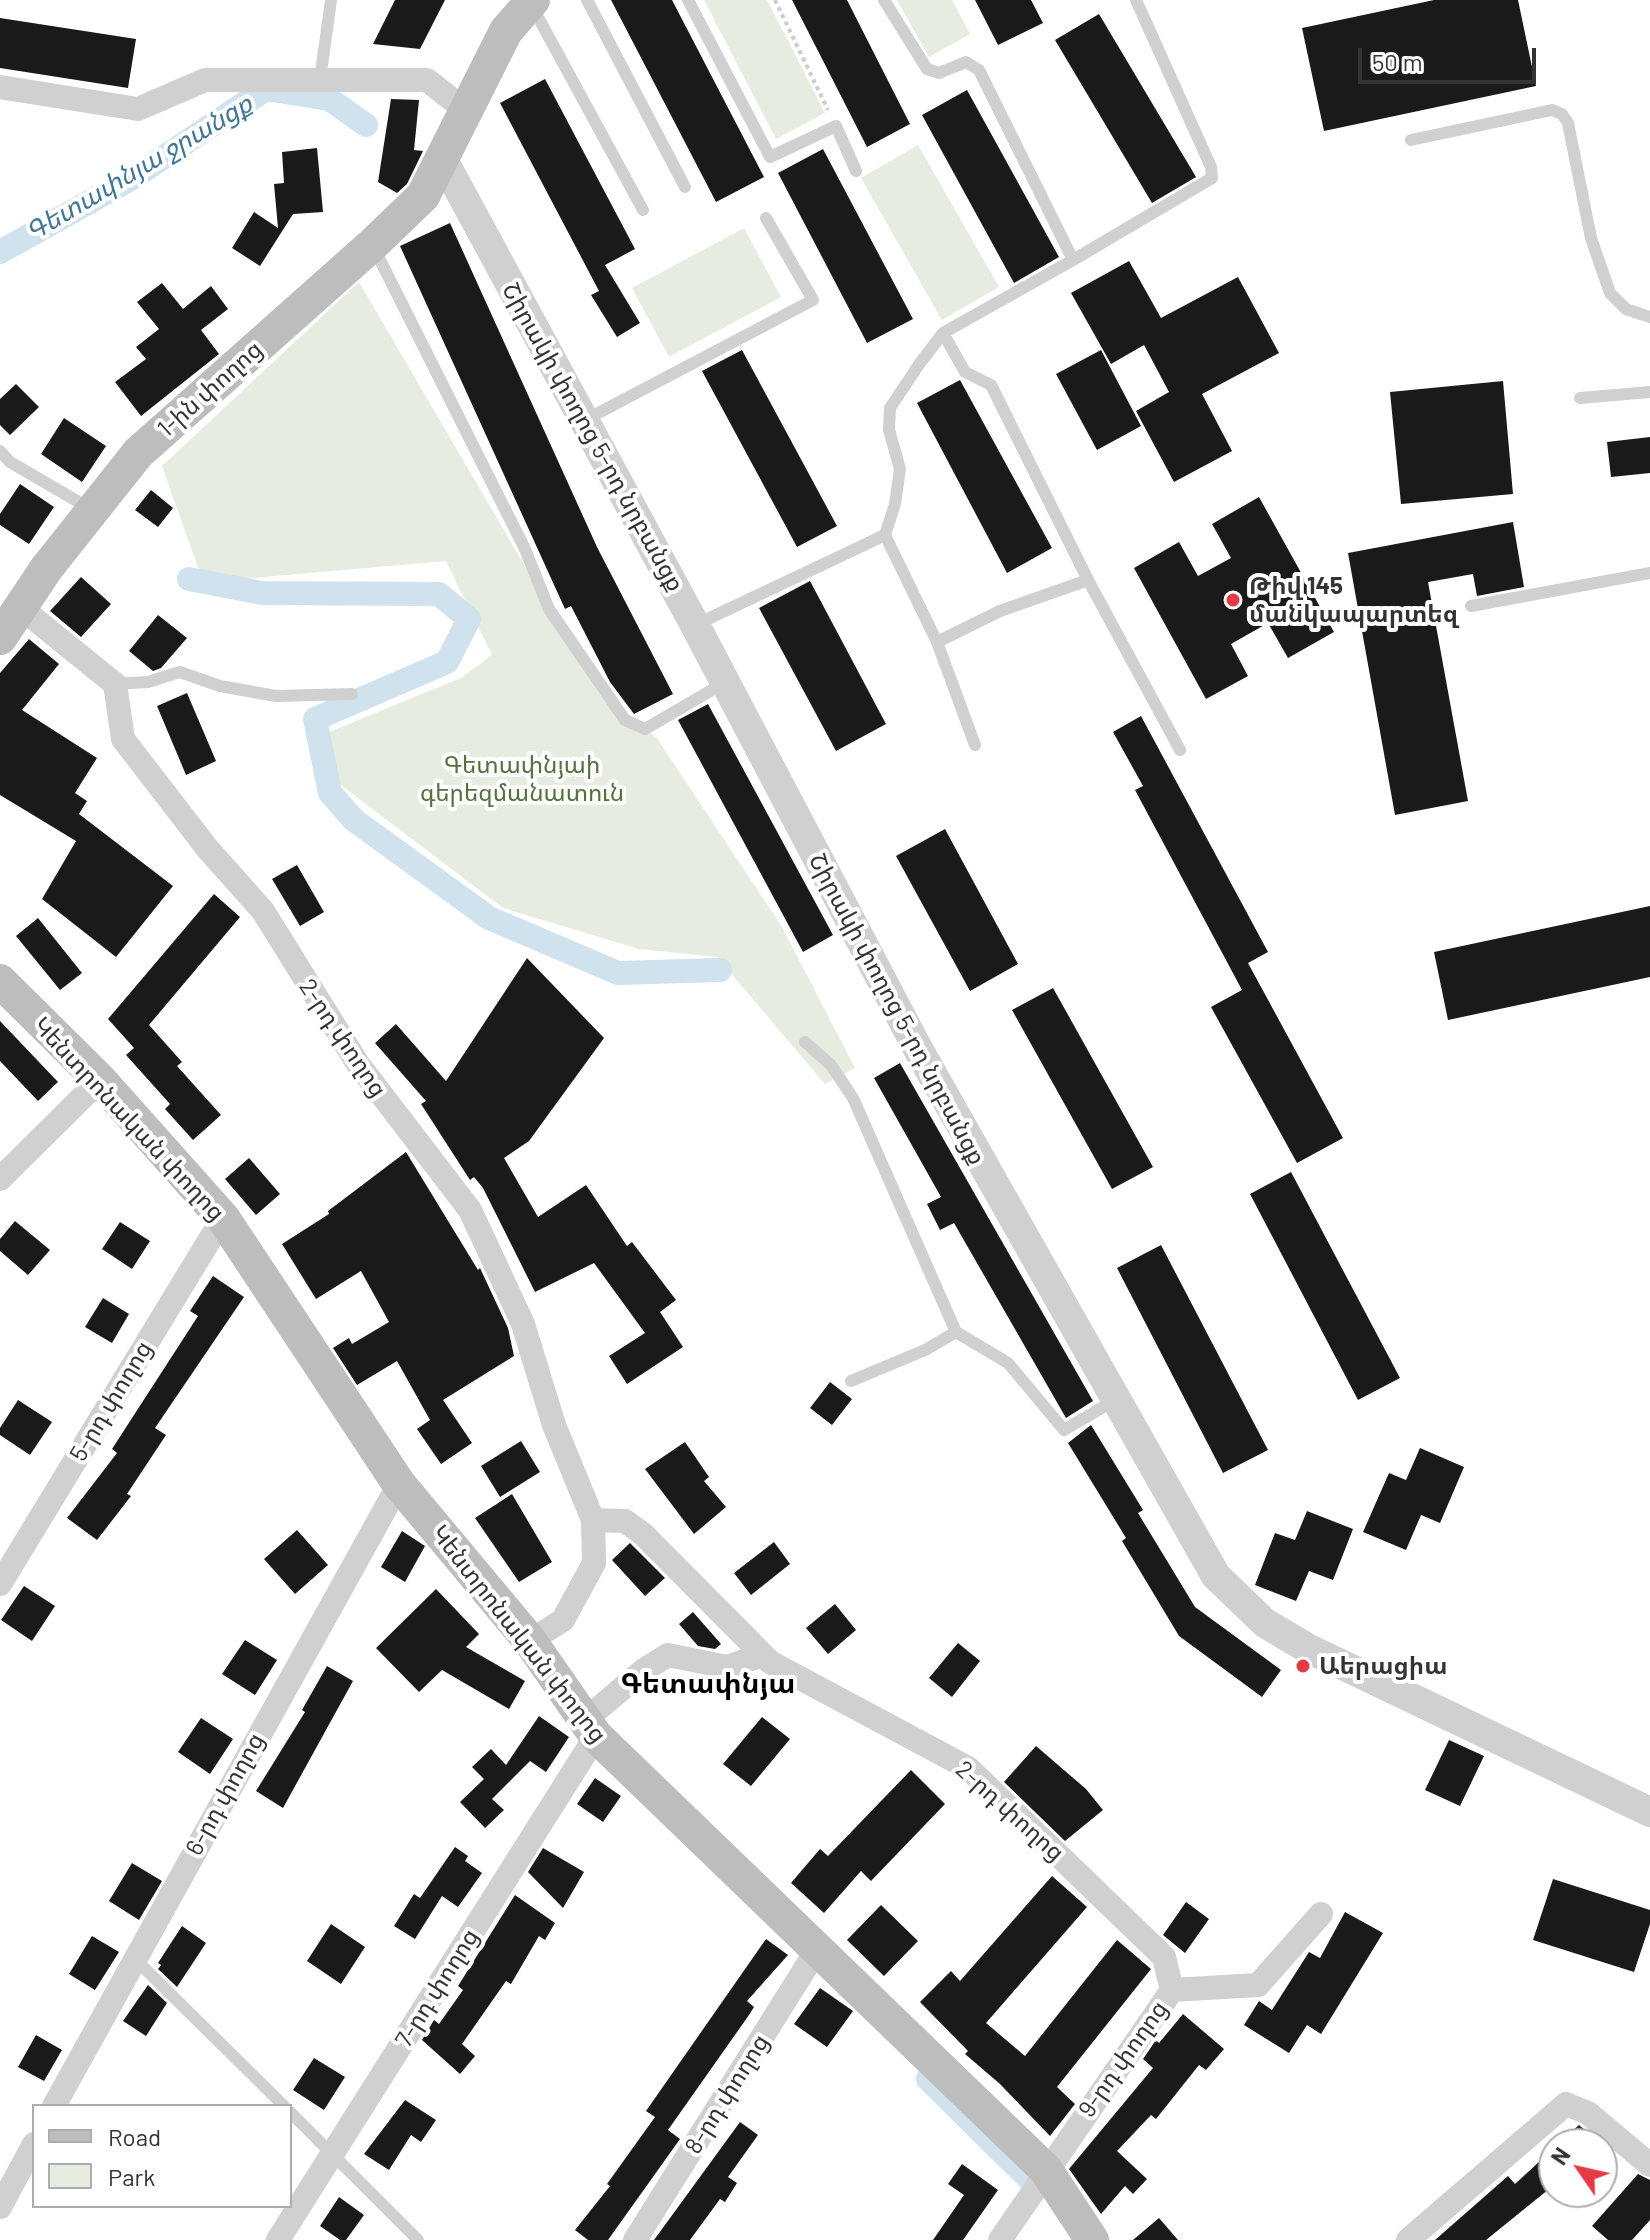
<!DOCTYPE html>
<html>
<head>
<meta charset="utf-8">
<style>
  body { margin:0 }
  #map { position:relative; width:1650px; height:2240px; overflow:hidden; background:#fff; font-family:Barlow,sans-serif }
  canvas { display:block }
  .legend { position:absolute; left:32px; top:2104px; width:260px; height:104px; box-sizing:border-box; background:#fff; border:2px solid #adadad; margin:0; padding:10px 14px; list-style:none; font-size:24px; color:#333 }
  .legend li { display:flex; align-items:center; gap:16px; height:40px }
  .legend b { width:40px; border:2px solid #adadad }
  .north { position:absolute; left:1538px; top:2128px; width:80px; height:80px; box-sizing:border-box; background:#fff; border:2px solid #adadad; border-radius:50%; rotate:304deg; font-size:22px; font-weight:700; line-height:32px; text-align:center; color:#333 }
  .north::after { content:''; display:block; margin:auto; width:28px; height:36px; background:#e63946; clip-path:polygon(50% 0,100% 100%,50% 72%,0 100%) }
  .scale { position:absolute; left:1358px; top:48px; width:178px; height:36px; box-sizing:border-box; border:4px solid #333; border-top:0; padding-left:10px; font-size:24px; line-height:28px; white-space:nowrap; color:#333; -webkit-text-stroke:6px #fff; paint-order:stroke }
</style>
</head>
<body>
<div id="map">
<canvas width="1650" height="2240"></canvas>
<ul class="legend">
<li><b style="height:10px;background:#bdbdbd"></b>Road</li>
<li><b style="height:22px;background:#e6ecdf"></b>Park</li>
</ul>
<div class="north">N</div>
<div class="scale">50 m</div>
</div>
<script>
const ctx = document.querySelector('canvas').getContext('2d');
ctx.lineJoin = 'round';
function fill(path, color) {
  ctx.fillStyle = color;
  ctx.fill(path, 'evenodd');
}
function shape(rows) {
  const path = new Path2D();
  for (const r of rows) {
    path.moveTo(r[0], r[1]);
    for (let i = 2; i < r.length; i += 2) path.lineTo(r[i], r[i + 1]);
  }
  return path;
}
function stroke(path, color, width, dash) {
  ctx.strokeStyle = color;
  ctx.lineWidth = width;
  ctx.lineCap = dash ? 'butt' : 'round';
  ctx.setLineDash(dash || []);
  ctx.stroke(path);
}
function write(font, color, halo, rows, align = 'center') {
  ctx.font = font + ' Barlow,"Noto Sans Armenian",sans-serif';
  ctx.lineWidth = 8;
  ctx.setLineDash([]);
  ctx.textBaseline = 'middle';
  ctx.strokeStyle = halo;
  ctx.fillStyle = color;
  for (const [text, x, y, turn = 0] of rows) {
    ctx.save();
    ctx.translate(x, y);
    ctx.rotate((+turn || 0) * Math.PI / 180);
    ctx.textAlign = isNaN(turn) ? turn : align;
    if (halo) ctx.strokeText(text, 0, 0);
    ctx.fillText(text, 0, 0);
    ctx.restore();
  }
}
fill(shape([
  [704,0,767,0,825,113,776,139],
  [897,0,952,0,970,34,929,57],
  [918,145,999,287,942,320,861,178],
  [744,228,781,297,669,357,632,288],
  [359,282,599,693,656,737,782,927,855,1068,825,1084,717,957,639,949,503,908,333,779,329,732,461,678,492,655,446,561,218,581,201,576,162,466]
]), '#e6ecdf');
stroke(shape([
  [0,252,134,177,266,89,329,99,366,125],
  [189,579,262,593,439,594,469,619,447,662,315,719,330,793,354,820,489,918,618,973,720,970],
  [928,2079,1032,2182]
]), '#cfe2ee', 24);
fill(shape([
  [395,0,445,0,420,49,373,44],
  [611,0,672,0,764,177,716,202],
  [792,0,847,0,910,124,867,147],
  [975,0,1031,0,1043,23,998,45],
  [1434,0,1518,0,1536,86,1324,131,1302,28],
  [1099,14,1196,177,1152,203,1055,40],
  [0,18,136,39,128,88,0,68],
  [545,79,635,249,605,265,640,323,617,337,591,295,599,291,500,103],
  [967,90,1059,257,1014,283,922,115],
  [391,99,419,100,414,150,423,151,407,184,397,193,378,182],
  [317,148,323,212,293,214,260,266,232,248,254,212,278,228,274,184,284,183,282,152],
  [823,149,913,319,867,343,778,173],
  [450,223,597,547,673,694,634,714,610,682,571,606,565,609,400,246],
  [1129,261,1161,318,1238,277,1279,353,1202,394,1232,451,1174,482,1136,411,1169,392,1144,345,1111,364,1071,293],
  [162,283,183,309,211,286,228,309,201,330,219,354,141,416,115,382,146,359,136,347,159,329,137,302],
  [742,350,837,526,797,547,702,371],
  [1101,350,1141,426,1097,450,1056,374],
  [960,380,1052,548,1007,573,917,403],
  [1503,381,1513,494,1401,504,1390,392],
  [16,384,39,407,10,435,0,425,0,399],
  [64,418,106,446,82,482,41,454],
  [1650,437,1650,473,1611,477,1607,442],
  [20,484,54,507,29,544,0,525,0,514],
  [151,490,173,508,158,527,135,510],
  [1259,497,1334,632,1288,658,1268,623,1231,644,1248,676,1206,699,1134,568,1179,542,1198,576,1231,558,1212,524],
  [1513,522,1524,587,1477,596,1473,574,1428,582,1468,801,1395,815,1348,553],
  [81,577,111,604,81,637,50,611],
  [810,581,886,724,836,751,759,608],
  [158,615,187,638,161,668,153,671,129,651],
  [29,639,59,664,22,710,97,758,75,793,87,801,79,814,173,886,116,957,42,899,76,841,0,795,0,673],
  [187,693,216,761,186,775,157,706],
  [708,704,833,935,803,952,678,720],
  [1141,716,1268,952,1248,963,1343,1138,1297,1163,1211,1007,1242,990,1135,790,1143,786,1113,732],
  [945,829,1018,964,970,991,896,856],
  [297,865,324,912,300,926,272,879],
  [214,894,240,917,149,1025,182,1062,177,1066,221,1115,193,1140,165,1109,170,1104,126,1055,134,1048,108,1019],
  [1650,906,1650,977,1448,1020,1434,952],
  [38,918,82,973,60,990,16,936],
  [527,958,604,1038,529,1141,504,1158,538,1217,586,1185,627,1246,632,1242,676,1300,660,1312,683,1347,627,1384,609,1356,645,1333,594,1263,535,1292,483,1188,474,1177,470,1180,421,1104,426,1101,375,1043,396,1024,446,1081],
  [1053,988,1153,1167,1112,1189,1012,1010],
  [0,1021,58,1082,38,1101,0,1061],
  [900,1063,1093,1401,1066,1418,954,1223,940,1230,927,1204,941,1197,874,1078],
  [406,1152,478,1270,480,1268,508,1328,514,1356,443,1400,472,1443,441,1464,417,1429,430,1420,397,1361,357,1385,333,1348,349,1338,352,1344,389,1322,361,1271,316,1299,282,1244,329,1214,328,1211],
  [249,1158,280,1194,256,1215,225,1179],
  [1291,1172,1400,1378,1358,1400,1250,1194],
  [15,1221,50,1250,28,1275,0,1251,0,1239],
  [120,1222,150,1241,132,1269,102,1249],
  [1161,1245,1268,1450,1223,1473,1117,1268],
  [213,1276,244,1297,155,1428,166,1435,127,1494,131,1496,97,1540,67,1518,117,1453,112,1449,198,1316,190,1311],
  [103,1298,129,1314,112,1343,85,1327],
  [830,1382,852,1399,832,1425,810,1408],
  [18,1400,52,1422,30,1455,0,1435,0,1428],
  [1091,1425,1143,1510,1138,1513,1195,1607,1281,1670,1262,1697,1179,1636,1122,1541,1126,1538,1068,1443],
  [521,1441,540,1472,500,1497,481,1466],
  [685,1442,709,1477,704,1481,726,1507,694,1534,645,1469],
  [1420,1448,1464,1467,1440,1523,1421,1515,1406,1550,1363,1532,1389,1473,1406,1480],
  [512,1494,552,1562,519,1582,475,1518],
  [1307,1511,1353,1529,1333,1580,1309,1571,1296,1601,1255,1585,1275,1533,1295,1540],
  [297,1530,328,1565,295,1594,264,1559],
  [402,1531,425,1546,405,1582,381,1567],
  [774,1542,790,1564,751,1595,734,1573],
  [630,1543,665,1578,645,1596,612,1560],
  [24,1586,55,1606,32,1641,1,1620],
  [436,1589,479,1634,466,1647,525,1681,509,1709,442,1670,419,1692,376,1648],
  [835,1604,856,1630,828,1654,806,1628],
  [693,1612,721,1644,715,1649,698,1646,679,1624],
  [245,1640,277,1660,255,1695,222,1674],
  [958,1643,980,1661,952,1697,929,1678],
  [327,1666,353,1681,283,1808,256,1791,305,1712,302,1710],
  [539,1716,569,1737,546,1772,530,1761,492,1799,504,1810,485,1828,460,1802,484,1779,472,1767,491,1749,506,1765],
  [762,1717,790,1739,751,1786,723,1764],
  [201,1718,233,1739,210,1774,178,1752],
  [1449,1740,1484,1756,1460,1806,1425,1790],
  [1036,1746,1086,1789,1103,1810,1065,1841,1004,1782],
  [911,1770,945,1804,871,1881,861,1871,824,1913,791,1883,820,1849,828,1856],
  [595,1778,621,1796,603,1822,577,1804],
  [455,1847,468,1856,465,1861,482,1873,458,1907,442,1896,415,1939,394,1926,414,1894,420,1898],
  [543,1848,584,1872,563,1908,528,1872],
  [132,1863,162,1881,139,1920,109,1901],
  [1052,1876,1087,1907,986,2023,1025,2056,1117,1940,1151,1969,1057,2087,1075,2104,1050,2136,1000,2084,965,2054,968,2051,920,2002,951,1971,960,1981],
  [1553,1879,1650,1910,1650,1924,1634,1972,1533,1940],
  [515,1895,555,1923,545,1940,539,1936,511,1984,506,1981,462,2044,475,2056,460,2074,422,2040,434,2020,439,2024,463,1990,458,1986],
  [1186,1902,1209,1919,1185,1953,1163,1935],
  [881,1905,918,1941,884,1976,847,1940],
  [1345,1912,1383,1933,1321,2034,1307,2025,1289,2053,1244,2025,1259,2001,1272,2010,1309,1952,1320,1958],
  [331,1924,365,1947,341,1984,307,1961],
  [182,1926,206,1943,177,1987,158,1969,161,1965,158,1963],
  [92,1936,119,1952,95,1990,69,1974],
  [766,1939,788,1955,747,2001,754,2007,749,2015,668,2130,680,2139,608,2240,588,2240,575,2230,610,2186,607,2184,655,2117,646,2111],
  [148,1985,167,2003,146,2036,123,2021],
  [820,1988,853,2011,827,2047,794,2024],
  [1183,2014,1224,2049,1206,2070,1199,2065,1156,2119,1151,2115,1117,2151,1147,2179,1133,2194,1125,2186,1101,2214,1069,2169,1153,2068,1143,2059,1156,2040,1159,2043],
  [36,2035,62,2050,44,2081,18,2067],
  [314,2058,345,2077,324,2110,293,2090],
  [405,2100,436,2120,421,2142,411,2135,389,2170,364,2154],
  [740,2122,758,2135,728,2177,737,2183,725,2202,720,2199,690,2240,654,2240],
  [1579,2125,1580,2126,1602,2144,1558,2144],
  [1554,2148,1554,2185,1486,2240,1435,2240,1508,2176,1515,2184],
  [962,2164,998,2190,963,2240,933,2240,964,2195,948,2184],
  [1638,2174,1650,2180,1650,2220,1632,2240,1608,2240,1592,2226],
  [339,2197,364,2215,346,2240,340,2240,320,2226],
  [1159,2218,1178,2240,1133,2240]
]), '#1a1a1a');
stroke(shape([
  [775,0,828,110]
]), '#cdcdcd', 4, [4, 4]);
stroke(shape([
  [587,0,685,187],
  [688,0,770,157,836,126,856,171],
  [884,0,927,69,939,73,966,62,979,70,1073,260,943,333,920,363,890,408,889,430,900,469,895,504,885,535,937,642,1000,611,1088,580,1180,750],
  [532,6,643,210],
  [320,80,331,0],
  [1411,140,1552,110,1562,114,1568,123,1591,238,1610,293,1626,309,1650,317],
  [374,248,525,549,549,609,625,720,645,729,724,683],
  [1073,260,1212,178,1211,167,1136,0],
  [943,333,965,372,991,385,1088,580],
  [1580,398,1650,392],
  [585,420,813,300,766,218],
  [0,451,10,462,89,508],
  [1471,606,1650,573],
  [695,625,885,535],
  [937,642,975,745],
  [115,684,148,682,180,672,220,686,276,696,352,694],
  [805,1042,831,1065,853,1098,956,1332,1008,1363,1064,1430,1115,1400],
  [851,1381,925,1350,956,1332],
  [134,1958,284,2106],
  [290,2112,418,2240]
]), '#d0d0d0', 12);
stroke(shape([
  [0,87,138,109,205,80,427,80,464,109],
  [21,608,115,684,123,739,207,848,263,911,358,1064,470,1210,523,1324,554,1425,593,1520,594,1563,563,1620,530,1641],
  [0,1179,100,1080],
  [593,1520,625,1521,643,1534,770,1662,968,1768,1164,1957,1172,1990],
  [0,1584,223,1218],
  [585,1720,644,1670,668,1655,727,1667,763,1655],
  [54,2106,399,1484],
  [0,2207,34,2144],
  [278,2240,596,1736],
  [635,2240,818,1948],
  [1000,2240,1172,1990,1258,1985,1321,1914],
  [1408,2240,1566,2104,1588,2113,1650,2165]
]), '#d0d0d0', 24);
stroke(shape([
  [443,160,695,625,918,1049,1216,1576,1265,1623,1307,1648,1650,1812]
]), '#d0d0d0', 30);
stroke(shape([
  [0,638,46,569,138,453,372,245,423,196,506,31,533,0],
  [0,981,100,1080,223,1218,399,1484,530,1641,596,1736,1046,2170,1092,2240]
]), '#bdbdbd', 34);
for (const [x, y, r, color] of [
  [1233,600,8,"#e63946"],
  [1303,1666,8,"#e63946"]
]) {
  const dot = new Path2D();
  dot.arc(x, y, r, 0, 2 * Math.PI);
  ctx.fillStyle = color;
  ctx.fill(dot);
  stroke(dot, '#fff', 3);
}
write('24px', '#333', '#fff', [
  ["1-ին փողոց",210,389,-42],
  ["Շիրակի փողոց 5-րդ նրբանցք",593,437,61],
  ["Շիրակի փողոց 5-րդ նրբանցք",897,1009,62],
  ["2-րդ փողոց",343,1038,56],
  ["Կենտրոնական փողոց",129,1119,47],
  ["5-րդ փողոց",111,1401,-59],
  ["Կենտրոնական փողոց",519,1634,52],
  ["6-րդ փողոց",225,1794,-61],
  ["2-րդ փողոց",1010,1811,42],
  ["7-րդ փողոց",437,1988,-58],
  ["9-րդ փողոց",1123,2059,-55],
  ["8-րդ փողոց",727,2094,-58]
]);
write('bold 24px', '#333', '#fff', [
  ["Թիվ 145",1249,586],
  ["մանկապարտեզ",1249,614],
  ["Աերացիա",1319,1666]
], 'left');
write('24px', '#56703f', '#fff', [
  ["Գետափնյաի",522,765],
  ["գերեզմանատուն",522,793]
]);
write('italic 26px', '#3f7597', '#fff', [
  ["Գետափնյա ջրանցք",139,168,-31]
]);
write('bold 28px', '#000', '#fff', [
  ["Գետափնյա",708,1684]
]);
</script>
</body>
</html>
